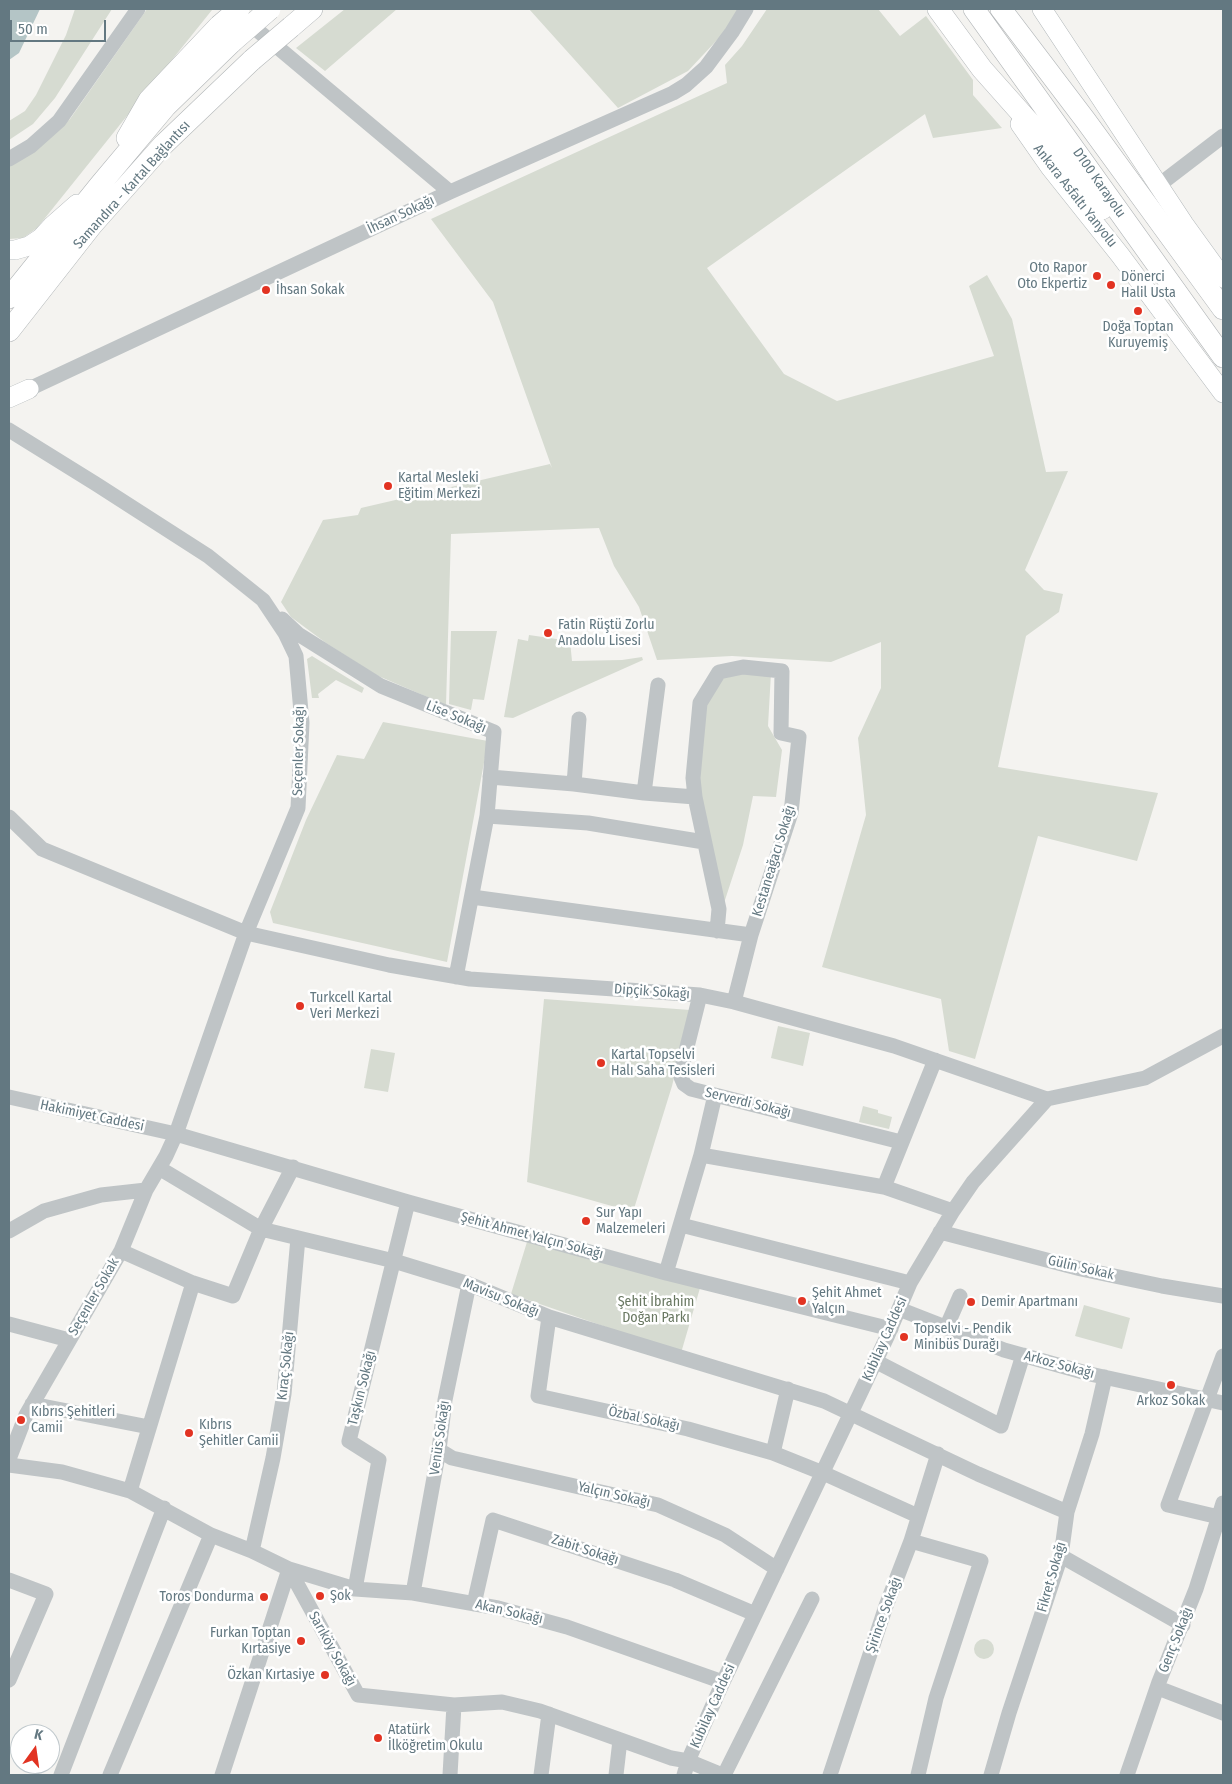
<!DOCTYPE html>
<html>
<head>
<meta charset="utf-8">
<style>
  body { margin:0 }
  #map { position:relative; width:1232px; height:1784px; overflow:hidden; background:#f4f3f0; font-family:"Fira Sans Condensed",sans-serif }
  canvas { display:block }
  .frame { position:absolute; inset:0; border:10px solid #637881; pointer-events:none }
  .north { position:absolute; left:10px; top:1724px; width:50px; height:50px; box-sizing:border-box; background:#fff; border:1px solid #c1c9cd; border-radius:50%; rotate:14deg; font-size:14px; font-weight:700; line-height:20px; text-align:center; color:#637881 }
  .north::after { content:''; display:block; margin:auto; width:18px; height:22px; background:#e23322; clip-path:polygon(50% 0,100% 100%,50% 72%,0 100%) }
  .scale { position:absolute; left:10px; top:20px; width:96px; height:22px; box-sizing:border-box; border:2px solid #637881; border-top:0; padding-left:6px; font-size:15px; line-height:18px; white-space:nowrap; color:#637881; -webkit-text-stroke:4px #fff; paint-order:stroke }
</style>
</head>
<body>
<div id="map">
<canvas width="1232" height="1784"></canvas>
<div class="frame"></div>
<div class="north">K</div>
<div class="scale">50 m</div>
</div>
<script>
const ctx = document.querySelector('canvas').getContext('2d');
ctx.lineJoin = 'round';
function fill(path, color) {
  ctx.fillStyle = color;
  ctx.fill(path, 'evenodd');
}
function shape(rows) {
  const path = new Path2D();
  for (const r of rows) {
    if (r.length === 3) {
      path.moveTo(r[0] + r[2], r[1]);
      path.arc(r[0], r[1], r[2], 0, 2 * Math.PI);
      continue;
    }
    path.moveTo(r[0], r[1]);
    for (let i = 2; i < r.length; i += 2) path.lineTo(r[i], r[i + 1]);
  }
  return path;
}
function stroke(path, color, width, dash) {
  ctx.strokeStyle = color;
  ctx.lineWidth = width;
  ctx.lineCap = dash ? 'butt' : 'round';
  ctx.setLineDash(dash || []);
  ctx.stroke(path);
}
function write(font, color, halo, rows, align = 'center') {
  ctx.font = font + ' "Fira Sans Condensed",sans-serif';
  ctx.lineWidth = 5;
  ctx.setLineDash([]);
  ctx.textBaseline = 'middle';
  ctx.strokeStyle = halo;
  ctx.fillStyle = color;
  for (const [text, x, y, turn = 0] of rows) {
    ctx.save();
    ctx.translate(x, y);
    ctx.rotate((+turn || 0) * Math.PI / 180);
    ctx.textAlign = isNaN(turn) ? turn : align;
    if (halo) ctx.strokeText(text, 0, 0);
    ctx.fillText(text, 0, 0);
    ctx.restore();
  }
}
fill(shape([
  [75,9,112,9,55,98,33,124,9,140,9,121,25,111,36,95,66,35],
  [147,9,212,10,37,228,23,238,9,239,9,167,70,119],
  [345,9,397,9,325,71,296,48],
  [529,9,741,9,733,23,688,71,618,108],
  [767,9,878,9,900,36,926,16,973,80,973,95,1002,128,933,138,925,114,707,268,784,374,837,401,994,356,969,286,987,275,1012,319,1046,472,1068,471,1025,570,1044,590,1063,594,1059,612,1026,636,998,767,1158,793,1137,861,1038,836,975,1059,949,1051,941,999,822,967,866,815,858,738,881,688,881,642,831,662,732,656,657,660,639,607,614,566,599,528,451,534,446,705,376,675,326,643,291,617,281,602,323,520,358,515,361,508,550,464,552,468,493,302,431,219,727,83,725,65,742,46],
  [451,631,497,631,484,700,473,699,471,710,449,704],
  [529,635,570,641,572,661,622,660,642,657,643,660,513,718,504,717,518,639,528,641],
  [312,656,364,688,362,693,336,680,318,694,319,698,312,698,307,659],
  [741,670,771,673,768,726,782,750,776,797,753,796,743,845,724,903,699,797,703,706,719,680],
  [383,722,488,741,447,962,273,923,270,912,306,820,337,755,364,759],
  [544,999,690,1010,672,1086,633,1212,527,1182],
  [778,1026,810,1033,803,1066,771,1058],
  [371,1049,395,1053,388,1092,364,1088],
  [863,1106,878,1110,878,1113,892,1117,889,1129,859,1122],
  [527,1242,700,1288,681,1353,511,1294],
  [1084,1305,1130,1318,1122,1349,1075,1336],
  [984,1649,10]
]), '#d6dbd1');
fill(shape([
  [9,9,40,9,19,53,9,60]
]), '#b4c5c6');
const major = shape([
  [1042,9,1184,224,1223,278],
  [1020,124,1050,167,1120,255,1223,393],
  [9,250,15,250,29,246,41,238,52,226,77,204],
  [9,398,29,389]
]);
const highway = shape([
  [938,9,982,69,1053,149,1102,209],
  [974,9,1223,357],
  [1001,9,1086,121,1223,309],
  [291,27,312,9],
  [127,138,149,100,219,26],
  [9,298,99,186,166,106,232,42],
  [9,331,92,225,163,145,252,60]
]);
stroke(major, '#b0b6b8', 20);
stroke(highway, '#b2b6b8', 22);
stroke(shape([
  [244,19,450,192],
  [9,159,31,146,59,121,138,9],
  [1159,185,1223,136],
  [29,389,450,192,673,93,686,85,706,67,732,32,746,9],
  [9,430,96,484,208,556,263,600,285,633,296,656,302,723,298,808,246,933,176,1134,166,1156,146,1190,121,1251,26,1415,9,1459],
  [282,619,298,634,381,686,494,732,487,816,456,977],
  [490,777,574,784,644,793,695,797],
  [574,784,579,719],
  [644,793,658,685],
  [487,816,588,823,704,842],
  [9,817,42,849,246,933,389,965,470,979,700,995,734,1002,894,1046,1047,1099],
  [472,897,751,935],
  [717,931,719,909,695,797,693,778,700,703,719,672,743,667,782,671,781,733,799,737,791,813,751,935,734,1002],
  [700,995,681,1071,681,1077,684,1084,691,1089,901,1142],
  [9,1097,176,1134,408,1202,666,1273,891,1329],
  [701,1155,884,1187,953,1211],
  [159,1168,261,1229,394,1261,469,1284,549,1317,824,1401,978,1474,1067,1512],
  [884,1187,935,1060],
  [681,1225,910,1283],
  [9,1231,44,1211,101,1195,146,1190],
  [940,1232,1081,1269,1162,1286,1223,1296],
  [121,1251,193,1283,233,1296,261,1229,293,1167],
  [666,1273,701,1155,715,1095],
  [899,1309,1004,1350,1090,1374,1223,1403],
  [549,1317,538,1396,688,1429,773,1453,823,1473,918,1516],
  [9,1324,69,1340],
  [946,1328,960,1296],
  [1223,1356,1168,1505,1223,1518],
  [875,1361,1001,1426,1023,1355],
  [32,1404,149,1427],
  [439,1450,452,1458,658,1505,725,1535,777,1569],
  [773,1453,788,1389],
  [9,1465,62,1472,130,1491,211,1535,252,1551,289,1569,355,1589,413,1593,498,1608,567,1627,723,1682],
  [130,1491,193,1283],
  [911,1541,981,1561,936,1698,918,1775],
  [252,1551,273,1458,284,1394,298,1238],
  [1061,1556,1183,1625],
  [289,1569,358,1695,454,1705,502,1702,540,1711,671,1758,688,1761,722,1775],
  [9,1580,46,1594,9,1680],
  [355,1589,379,1460,349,1441,408,1202],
  [413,1593,439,1450,445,1400,469,1284],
  [474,1604,493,1520,675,1580,755,1614],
  [1158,1688,1223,1713],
  [61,1775,164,1508],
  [110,1775,211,1535],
  [222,1775,289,1569],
  [450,1775,454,1705],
  [541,1775,549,1714],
  [616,1775,620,1740],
  [684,1775,688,1761,723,1682,887,1337,910,1283,953,1211,973,1182,1047,1099,1145,1078,1223,1036],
  [724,1775,812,1599],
  [830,1775,886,1606,911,1541,938,1454],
  [991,1775,1009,1713,1061,1556,1067,1512,1092,1434,1105,1377],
  [1127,1775,1159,1682,1196,1589,1223,1503]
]), '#bfc4c6', 15);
stroke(major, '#fff', 19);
stroke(highway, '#fff', 21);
const highwayBridge = shape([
  [219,26,239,9],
  [232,42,270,9],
  [252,60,291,27]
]);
stroke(highwayBridge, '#b2b6b8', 22, []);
stroke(highwayBridge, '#fff', 21);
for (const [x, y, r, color] of [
  [1097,276,5,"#e23322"],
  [1111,285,5,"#e23322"],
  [266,290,5,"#e23322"],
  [1138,311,5,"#e23322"],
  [388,486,5,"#e23322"],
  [548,633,5,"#e23322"],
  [300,1006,5,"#e23322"],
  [601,1063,5,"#e23322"],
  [586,1221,5,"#e23322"],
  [802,1301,5,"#e23322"],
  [971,1302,5,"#e23322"],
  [904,1337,5,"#e23322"],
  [1171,1385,5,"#e23322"],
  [21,1420,5,"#e23322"],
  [189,1433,5,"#e23322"],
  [320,1596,5,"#e23322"],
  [264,1597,5,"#e23322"],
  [301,1641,5,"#e23322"],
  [325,1675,5,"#e23322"],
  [378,1738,5,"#e23322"]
]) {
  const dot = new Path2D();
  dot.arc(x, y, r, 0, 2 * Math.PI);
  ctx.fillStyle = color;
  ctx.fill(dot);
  stroke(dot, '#fff', 2);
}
write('14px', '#637881', '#fff', [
  ["D100 Karayolu",1099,183,55],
  ["Samandıra - Kartal Bağlantısı",132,185,-48],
  ["Ankara Asfaltı Yanyolu",1075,196,52],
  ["İhsan Sokağı",401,215,-25],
  ["Lise Sokağı",456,717,22],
  ["Seçenler Sokağı",299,751,-89],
  ["Kestaneağacı Sokağı",774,861,-73],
  ["Dipçik Sokağı",652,992,4],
  ["Serverdi Sokağı",748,1103,14],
  ["Hakimiyet Caddesi",92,1116,12],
  ["Şehit Ahmet Yalçın Sokağı",532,1236,15],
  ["Gülin Sokak",1081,1268,13],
  ["Seçenler Sokak",94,1297,-60],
  ["Mavisu Sokağı",501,1298,22],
  ["Kubilay Caddesi",885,1339,-66],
  ["Arkoz Sokağı",1059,1365,15],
  ["Kıraç Sokağı",286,1366,-84],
  ["Taşkın Sokağı",362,1388,-76],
  ["Özbal Sokağı",644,1419,12],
  ["Venüs Sokağı",440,1438,-82],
  ["Yalçın Sokağı",614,1495,13],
  ["Zabit Sokağı",585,1550,18],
  ["Fikret Sokağı",1052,1577,-74],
  ["Akan Sokağı",509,1612,13],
  ["Şirince Sokağı",884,1615,-70],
  ["Genç Sokağı",1176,1640,-68],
  ["Sarıköy Sokağı",332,1649,61],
  ["Kubilay Caddesi",713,1706,-66]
]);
write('14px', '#637881', '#fff', [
  ["Oto Rapor",1087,268,"right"],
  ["Oto Ekpertiz",1087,284,"right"],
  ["Dönerci",1121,277],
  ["Halil Usta",1121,293],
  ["İhsan Sokak",276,290],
  ["Doğa Toptan",1138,327,"center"],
  ["Kuruyemiş",1138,343,"center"],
  ["Kartal Mesleki",398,478],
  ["Eğitim Merkezi",398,494],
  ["Fatin Rüştü Zorlu",558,625],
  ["Anadolu Lisesi",558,641],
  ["Turkcell Kartal",310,998],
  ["Veri Merkezi",310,1014],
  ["Kartal Topselvi",611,1055],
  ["Halı Saha Tesisleri",611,1071],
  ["Sur Yapı",596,1213],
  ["Malzemeleri",596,1229],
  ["Şehit Ahmet",812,1293],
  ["Yalçın",812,1309],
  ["Demir Apartmanı",981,1302],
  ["Topselvi - Pendik",914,1329],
  ["Minibüs Durağı",914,1345],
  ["Arkoz Sokak",1171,1401,"center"],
  ["Kıbrıs Şehi̇tleri̇",31,1412],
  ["Cami̇i̇",31,1428],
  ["Kıbrıs",199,1425],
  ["Şehitler Camii",199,1441],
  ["Şok",330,1596],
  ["Toros Dondurma",254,1597,"right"],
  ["Furkan Toptan",291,1633,"right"],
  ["Kırtasiye",291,1649,"right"],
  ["Özkan Kırtasiye",315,1675,"right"],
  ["Atatürk",388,1730],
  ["İlköğretim Okulu",388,1746]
], 'left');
write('14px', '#697862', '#fff', [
  ["Şehit İbrahim",656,1302],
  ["Doğan Parkı",656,1318]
]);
</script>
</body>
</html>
